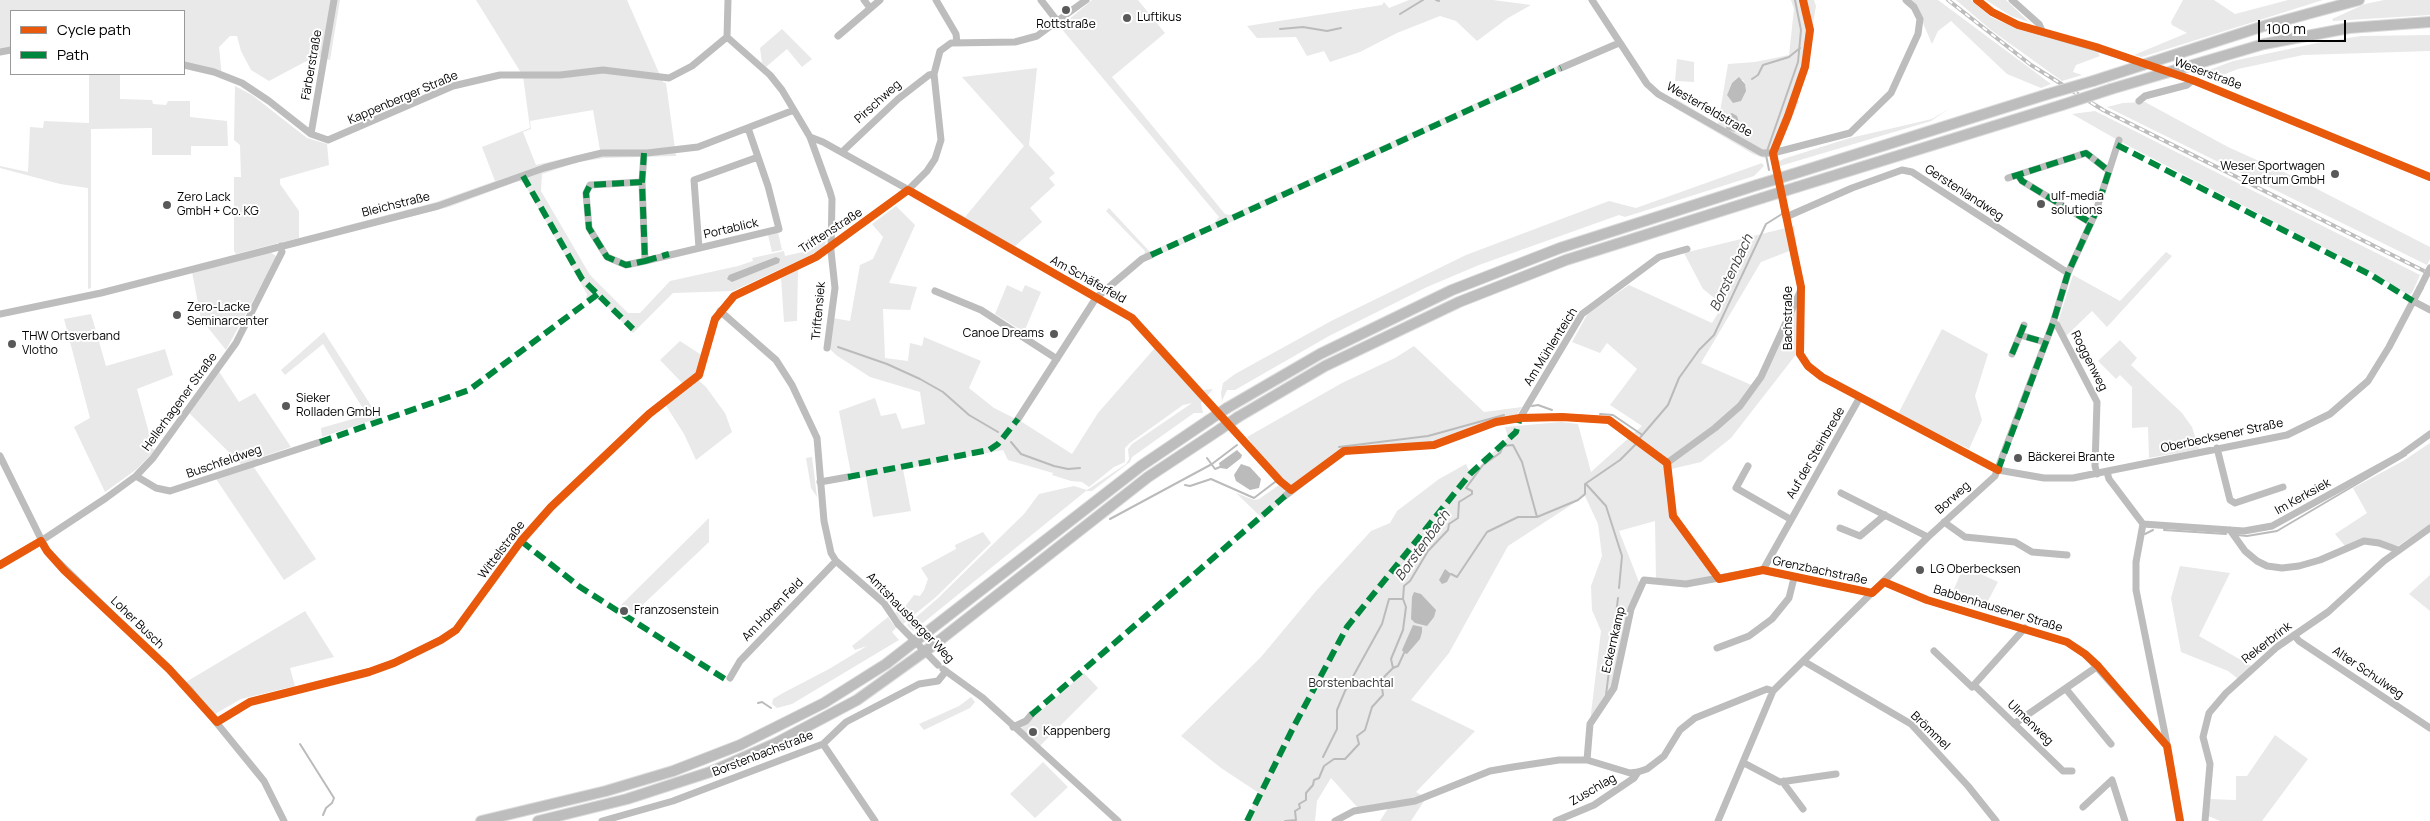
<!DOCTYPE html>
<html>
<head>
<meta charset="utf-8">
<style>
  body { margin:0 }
  #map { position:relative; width:2430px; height:821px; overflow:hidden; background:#fff; font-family:Manrope,sans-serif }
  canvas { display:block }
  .legend { position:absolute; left:10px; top:10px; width:175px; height:65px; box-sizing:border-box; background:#fff; border:1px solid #999; margin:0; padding:6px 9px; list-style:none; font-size:15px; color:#000 }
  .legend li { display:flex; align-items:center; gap:10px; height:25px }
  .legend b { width:25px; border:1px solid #999 }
  .scale { position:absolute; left:2258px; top:20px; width:88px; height:22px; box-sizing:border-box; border:2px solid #000; border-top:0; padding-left:6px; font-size:15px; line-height:18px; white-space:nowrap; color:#000; -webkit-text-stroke:4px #fff; paint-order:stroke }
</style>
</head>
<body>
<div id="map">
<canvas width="2430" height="821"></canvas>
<ul class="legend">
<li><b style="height:6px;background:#e8590c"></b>Cycle path</li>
<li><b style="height:6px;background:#00873e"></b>Path</li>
</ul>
<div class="scale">100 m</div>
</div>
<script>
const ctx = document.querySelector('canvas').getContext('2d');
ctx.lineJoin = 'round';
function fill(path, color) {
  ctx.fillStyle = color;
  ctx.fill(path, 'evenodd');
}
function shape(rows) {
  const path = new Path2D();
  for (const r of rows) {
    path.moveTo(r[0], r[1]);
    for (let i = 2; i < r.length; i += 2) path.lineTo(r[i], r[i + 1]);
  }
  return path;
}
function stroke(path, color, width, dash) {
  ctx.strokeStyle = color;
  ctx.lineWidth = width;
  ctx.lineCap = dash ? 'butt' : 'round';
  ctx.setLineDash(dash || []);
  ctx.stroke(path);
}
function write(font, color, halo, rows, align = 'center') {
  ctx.font = font + ' Manrope,sans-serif';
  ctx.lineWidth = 4;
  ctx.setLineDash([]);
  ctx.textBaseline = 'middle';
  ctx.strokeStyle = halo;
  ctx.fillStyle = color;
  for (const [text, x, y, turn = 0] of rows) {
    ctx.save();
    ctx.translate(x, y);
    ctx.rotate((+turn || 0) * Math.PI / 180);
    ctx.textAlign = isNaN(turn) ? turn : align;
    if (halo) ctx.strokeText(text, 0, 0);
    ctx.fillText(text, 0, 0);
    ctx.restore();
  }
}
fill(shape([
  [0,0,340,0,330,60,316,56,269,81,251,70,241,51,237,36,230,36,219,47,222,77,184,67,184,11,11,11,11,53,0,54],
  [476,0,627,0,663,82,666,83,676,156,604,158,578,162,542,174,541,191,590,275,628,313,640,313,670,281,738,266,753,261,752,258,784,251,785,256,807,251,807,247,824,242,827,238,825,246,811,255,733,291,673,293,633,333,601,300,586,299,587,294,524,183,519,181,449,207,341,234,341,227,436,202,495,181,482,147,530,128,523,76],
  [593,110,600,150,536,165,523,132,531,129,530,121],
  [1092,0,1138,0,1165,33,1112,77,1225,214,1230,215,1559,65,1562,71,1152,258,1144,255,1145,251,1106,211,1109,208,1150,252,1214,223,1219,217,1060,27],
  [1409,0,1493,0,1531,5,1508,18,1477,41,1456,21,1440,16,1397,33,1360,52,1330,62,1324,51,1307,56,1296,37,1257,38,1247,26,1382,5,1384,2,1389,8],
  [1791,0,1814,0,1816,6,1812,29,1793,97,1799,101,1780,146,1782,150,1764,158,1753,154,1673,107,1675,98,1718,124,1728,64,1755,62,1789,55,1794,9],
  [1743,80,1745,84,1727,95,1732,83],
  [1908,0,1938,0,2051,84,2041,88,2007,74,1951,21,1938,31,1932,44,1916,7],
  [1956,0,1971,0,1991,17,2002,22,2098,53,2100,56,2076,65,2073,72,2082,75,2062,81,1991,30],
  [1986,0,2006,0,2029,22,2011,16],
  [2183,0,2214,0,2235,14,2288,0,2323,0,2142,57,2134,55,2187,33,2172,25,2171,22],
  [2384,0,2430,0,2430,15,2333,21,2332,19,2365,4],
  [782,29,812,59,802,67,787,49,766,67,762,63,760,48],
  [2430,35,2430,51,2303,55,2238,69,2210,80,2196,75,2233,61,2317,43,2361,36],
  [1677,59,1694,62,1694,82,1675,81],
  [1037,68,1029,145,1055,173,1049,178,1055,185,1030,208,1042,222,1013,248,965,217,1024,146,962,77],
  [89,74,120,74,120,99,152,100,153,104,166,105,168,101,190,101,190,117,227,121,228,146,191,146,191,155,152,155,152,128,91,129,91,288,88,289,88,188,60,184,0,168,0,166,28,172,30,127,43,128,44,121,89,123],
  [235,86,252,95,307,138,327,144,329,165,280,179,280,184,299,211,299,238,236,254,234,251,234,177,241,177,240,145,234,140],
  [2145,102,2228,147,2288,174,2430,247,2430,259,2427,265,2107,107,2123,103],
  [1950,108,1931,121,1780,166,1779,162,1783,159,1850,138,1932,119],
  [2095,111,2420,275,2412,293,2408,295,2373,273,2123,143,2072,114],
  [1762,163,1764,166,1754,176,1625,217,1619,215,1479,265,1427,287,1329,336,1235,390,1227,390,1222,401,1221,393,1223,383,1235,374,1333,320,1466,255,1609,201,1636,208],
  [896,206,915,225,889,283,917,287,910,310,883,309,885,358,908,361,910,343,922,346,924,337,981,361,969,388,994,408,1022,422,1072,454,1098,413,1160,342,1203,390,1213,389,1201,403,1203,413,1194,413,1132,457,1130,462,1092,491,1086,491,913,631,907,625,937,599,1024,514,1039,494,1074,486,1087,490,1126,464,1129,459,1128,449,1132,444,1192,403,1183,405,1130,443,1125,448,1125,462,1114,467,1089,487,1082,482,1071,481,1052,475,1053,473,1008,460,1003,450,903,469,911,511,873,517,866,477,852,479,839,411,875,398,881,416,896,413,902,429,925,424,920,392,870,377,836,355,830,349,833,318,850,321,860,265,873,259,883,237,872,224],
  [1794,226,1797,248,1761,262,1701,363,1756,387,1801,293,1798,352,1731,438,1701,462,1667,470,1671,516,1713,577,1685,583,1656,580,1655,521,1619,531,1639,582,1613,690,1590,722,1601,631,1592,610,1591,586,1602,556,1598,524,1585,496,1508,546,1449,653,1411,700,1475,731,1416,792,1426,798,1411,821,1380,821,1390,805,1359,809,1331,778,1317,801,1315,821,1245,821,1259,793,1221,768,1181,736,1261,657,1316,591,1371,531,1390,523,1397,511,1439,479,1466,464,1471,475,1508,437,1505,427,1561,422,1578,424,1591,472,1642,426,1610,405,1637,369,1607,343,1600,353,1572,342,1588,313,1629,285,1712,323,1723,305,1703,289,1684,253],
  [778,232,782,250,772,252,768,235],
  [270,252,276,256,274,262,226,350,201,319,192,272],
  [2166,252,2172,256,2107,327,2092,311,2066,336,2058,322,2073,275,2120,301],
  [798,270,797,321,784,322,781,278],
  [1007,285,1022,292,1025,285,1041,292,1024,332,995,314],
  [91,314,106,366,165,349,173,375,137,389,154,451,137,469,105,492,74,427,90,418,64,319],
  [1942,329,1988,354,1975,396,1982,420,1969,449,1898,414],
  [324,332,379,418,322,437,321,428,367,415,323,344,285,375,281,370],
  [2120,340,2137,358,2131,365,2182,413,2192,427,2199,449,2149,458,2148,427,2132,428,2132,387,2120,375,2116,379,2098,361],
  [680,341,703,356,697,379,706,387,725,413,732,432,696,460,684,434,665,404,687,388,660,360],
  [1414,346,1484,412,1522,407,1516,416,1435,444,1353,451,1339,457,1290,494,1263,519,1236,493,1254,500,1259,499,1282,483,1247,437,1342,383,1395,358],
  [218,370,239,402,255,393,291,447,241,464,189,413],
  [2430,443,2430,524,2398,546,2367,539,2345,546,2335,534,2367,513,2353,488,2403,461],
  [812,457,817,497,811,488,806,458],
  [253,466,316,559,284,580,216,479],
  [709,518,709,542,634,613,621,605],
  [983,532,991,543,936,597,903,624,895,613,904,608,914,595,920,596,924,590,928,579,921,568,956,549,955,545],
  [1964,566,1998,582,1983,610,1949,600],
  [2180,566,2230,573,2199,636,2255,668,2237,684,2237,678,2228,671,2181,652,2171,598],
  [2430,575,2430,611,2409,594],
  [305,611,334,657,290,668,295,686,241,699,215,714,186,682],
  [888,617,896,628,892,632,899,640,792,704,777,708,772,704,773,699,783,693,829,669,867,646,855,650,852,646],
  [1084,673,1098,688,1039,747,1020,729],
  [971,697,975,702,970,708,924,730,919,724,959,706],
  [2275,735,2308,759,2262,821,2220,821,2208,816,2209,799,2236,800,2236,776,2247,776],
  [1043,762,1068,787,1035,818,1010,794]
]), '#e9e9e9');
fill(shape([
  [1739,77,1745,84,1746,91,1741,101,1733,103,1727,95,1732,83],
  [1732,113,1737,116,1739,122,1735,132,1726,129,1728,115],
  [776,257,780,259,779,263,732,282,727,279,729,275],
  [1237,450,1242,455,1241,458,1227,469,1220,468,1219,463],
  [1241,464,1250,467,1261,479,1259,488,1250,490,1236,481,1234,475],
  [1445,569,1451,574,1447,582,1442,584,1439,580],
  [1414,592,1421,594,1436,610,1434,617,1427,626,1415,623,1411,619,1412,597],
  [1413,625,1422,627,1422,632,1420,639,1407,654,1404,653,1402,650]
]), '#bbb');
stroke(shape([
  [1436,0,1439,1],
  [1400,14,1423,0],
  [1280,29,1303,27,1327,31,1341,28],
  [1752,79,1758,75,1763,65,1789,57,1800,48],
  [1767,151,1798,62,1801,30,1795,0],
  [1766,155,1769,170],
  [838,347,887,364,920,379,943,392,969,415,998,432],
  [1532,406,1538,405,1552,410],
  [1600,414,1613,415,1641,434],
  [1638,440,1668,405,1679,378,1699,350,1714,335,1766,224,1782,214,1782,211],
  [1011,442,1021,454,1054,466,1068,469,1080,468],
  [1339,447,1428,436,1504,415],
  [1207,458,1215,469,1220,467],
  [1586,484,1606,506,1622,556,1619,588],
  [1185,485,1190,486,1211,479,1254,498,1275,482],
  [1110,519,1212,464,1237,445],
  [2164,530,2226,534],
  [2145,534,2153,530],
  [2237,535,2247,536,2277,531,2406,455],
  [1451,574,1457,577,1487,532,1518,517,1537,517],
  [1393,668,1398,666,1404,653],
  [1606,695,1618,598],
  [758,703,762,702,771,708],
  [300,744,334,798,332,803,326,808,323,815],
  [1323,757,1337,729,1337,710,1345,691,1382,624,1389,599,1403,599],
  [1285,821,1296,820,1295,811,1300,808,1299,804,1306,800,1306,793,1313,785,1314,780,1319,778,1324,766,1334,759,1345,759,1359,744,1357,736,1365,730,1372,707,1383,695,1381,680,1393,668,1391,659,1403,630,1406,607,1403,599,1404,586,1410,581,1428,551,1448,530,1449,524,1458,518,1459,502,1472,494,1472,491,1466,488,1483,465,1500,453,1503,446,1513,445,1522,462,1537,517,1578,500,1585,494,1585,484,1620,460,1636,444]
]), '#bbb', 2);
const highway = shape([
  [2093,81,2267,25,2359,0],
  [2111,89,2264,44,2349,28,2430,22],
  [1793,174,2048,94],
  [1797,187,2062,105],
  [1227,408,1320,354,1452,290,1560,248,1757,185],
  [1238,417,1325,366,1459,302,1566,260,1762,198],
  [481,821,606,791,673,771,740,745,824,703,886,664,1141,466,1209,420],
  [538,821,627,799,710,772,776,743,857,700,931,647,1148,477,1219,430]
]);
stroke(highway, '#dbdbdb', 12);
stroke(shape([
  [728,0,727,37,770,75,782,90,810,137,830,192,832,199,831,251,835,288,827,348],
  [864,0,870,8],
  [936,0,956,34,957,43],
  [1041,0,1058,22],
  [1592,0,1647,84,1658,94,1762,153,1773,153,1850,133,1891,93,1918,34,1920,19,1914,7,1906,0],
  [1803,0,1810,30,1805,67,1788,116,1773,153,1801,287,1800,354,1808,366,1822,377,1998,470,2044,478,2073,478,2287,435,2330,414,2368,381,2389,347,2420,288],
  [1977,0,1992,12,2018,25,2125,57],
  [2012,0,2039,24,2042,31],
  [838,36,880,0],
  [0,52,11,50],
  [184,65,214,72,242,83,269,101,311,134,328,140,453,86,500,75,560,75,603,70,669,78,692,66,727,37],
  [1561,68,1619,43],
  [2185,77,2430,177],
  [2139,101,2145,96,2187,85,2193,80],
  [311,134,334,0],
  [810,137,823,142,961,219,1132,318,1280,481,1291,490],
  [842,152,898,99,929,75,934,74],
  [644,153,642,182,645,261,779,229,768,186,748,128],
  [2018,175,2022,181,2091,223],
  [2008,178,2086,153,2109,171],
  [642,182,590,185,586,193,589,228,607,257,626,265,645,261],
  [1786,217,1852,188,1902,170,1912,172,2068,273],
  [699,248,694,180,758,157],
  [935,291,981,310,1057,359],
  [2413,301,2430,310],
  [720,311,776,360,792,385,817,438,824,521,831,553,836,561,884,603,898,624],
  [0,314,101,293,438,206,544,168,577,159,602,153,647,153,698,147,794,110],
  [2053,323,2057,325,2097,402,2095,466,2097,474],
  [2024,325,2020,335,2044,342],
  [2012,354,2020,335],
  [1520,418,1582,314,1659,257,1687,249],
  [1018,419,1096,298,1142,259,1151,255],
  [2217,448,2230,500,2235,503,2283,487],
  [0,456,47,551,189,689,264,781,284,821],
  [1667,463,1715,428,1740,406,1761,377,1800,292],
  [1748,466,1736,488,1790,519],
  [2107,472,2109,479,2143,524,2136,562,2136,590,2167,744],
  [136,476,156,488,170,491,320,442],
  [820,482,848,477],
  [1841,493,1928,537],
  [1285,496,1344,451,1434,445,1496,422,1520,418,1562,417,1609,420,1667,463,1673,516,1719,579],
  [1944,522,1965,537,2015,542,2032,552,2067,555],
  [2143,524,2244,531,2272,526,2401,455,2430,434],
  [1840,528,1860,536,1885,515],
  [2230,530,2245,551,2257,561,2267,566,2282,568,2299,566,2320,560,2364,541,2379,543,2398,550],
  [0,565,41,541,106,498,136,476,153,458,236,343,282,252,281,246],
  [1763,570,1860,397],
  [1884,582,1927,600,2067,642,2085,654,2167,746,2180,821],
  [2294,635,2299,641,2430,728],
  [1717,648,1749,636,1772,619,1789,598,1794,578],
  [1934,651,1972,687,2025,628],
  [1805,662,1911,724,1968,786,1996,821],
  [943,669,983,698,1118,821],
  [730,678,740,661,836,561],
  [1974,685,2063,771,2072,771],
  [2066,689,2111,744],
  [217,722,250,702,369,672,394,663,441,640,456,630,521,541,551,507,649,414,699,375,715,319,734,296,816,257,908,190,927,171,935,159,941,140,934,74,940,51,951,43,1015,42,1037,36,1086,0],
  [2014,724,2098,666],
  [1013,727,1026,721,1031,715],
  [823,744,875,821],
  [1587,760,1590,724,1614,688,1631,609,1644,580,1686,584,1763,570,1872,593],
  [1744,763,1780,782,1836,774],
  [1784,781,1785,785,1803,809],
  [2083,807,2112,780,2125,821],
  [602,821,673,801,823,744,846,722,919,684,938,681,946,671],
  [1335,821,1354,811,1415,801,1490,771,1513,767,1559,760,1587,760,1630,773,1638,772,1647,769,1664,756,1680,730,1695,718,1767,689,1773,691],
  [1556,821,1594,805,1634,778,1638,772],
  [1718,821,1773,691,1928,537,1995,476,2053,323,2068,273,2095,214,2119,140],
  [2205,821,2210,764,2203,737,2209,713,2226,693,2277,647,2328,612,2384,561,2430,528]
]), '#bdbdbd', 7);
stroke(highway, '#bdbdbd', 10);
const rail = shape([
  [1948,0,2031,65,2103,110,2430,274]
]);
stroke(rail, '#bdbdbd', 4);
stroke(rail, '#fff', 2, [5.5]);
const highwayBridge = shape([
  [2048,94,2093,81],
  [2062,105,2111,89],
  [1757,185,1793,174],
  [1762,198,1797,187],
  [1209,420,1227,408],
  [1219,430,1238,417]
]);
stroke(highwayBridge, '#dbdbdb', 12, []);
stroke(shape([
  [2125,57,2185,77],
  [2420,288,2430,268],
  [898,624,938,665]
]), '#bdbdbd', 7);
stroke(highwayBridge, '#bdbdbd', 10);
stroke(shape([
  [2117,145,2371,275,2413,301],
  [644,153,642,182,645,261,669,254],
  [2018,175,2022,181,2091,223],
  [523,176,582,279,633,329],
  [642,182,590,185,586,193,589,228,607,257,626,265,645,261],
  [1151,255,1561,68],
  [2024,325,2020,335,2044,342],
  [2012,354,2020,335],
  [320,442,469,390,598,294],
  [1998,470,2053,323,2068,273,2095,214,2109,171,2086,153,2008,178],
  [848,477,989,450,998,444,1018,419],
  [521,541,580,587,728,681],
  [1031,715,1285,496],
  [1247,821,1293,728,1347,627,1470,474,1516,432,1520,418]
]), '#00873e', 6, [12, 6]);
stroke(shape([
  [1803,0,1810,30,1805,67,1788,116,1773,153,1801,287,1800,354,1808,366,1822,377,1998,470],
  [1977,0,1992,12,2018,25,2096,47,2195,81,2430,177],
  [0,565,41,541,47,551,64,570,169,669,217,722,250,702,369,672,394,663,441,640,456,630,521,541,551,507,649,414,699,375,715,319,734,296,816,257,908,190,1132,318,1280,481,1291,490,1344,451,1434,445,1496,422,1520,418,1562,417,1609,420,1667,463,1673,516,1719,579,1763,570,1872,593,1884,582,1927,600,2067,642,2085,654,2098,666,2167,746,2180,821]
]), '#e8590c', 8);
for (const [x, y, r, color] of [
  [1066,10,5,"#595959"],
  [1127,18,5,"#595959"],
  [2335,174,5,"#595959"],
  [2041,204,5,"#595959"],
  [167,205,5,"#595959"],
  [177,315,5,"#595959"],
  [1054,334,5,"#595959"],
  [12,344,5,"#595959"],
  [286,406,5,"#595959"],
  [2018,458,5,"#595959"],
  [1920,570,5,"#595959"],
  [624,611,5,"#595959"],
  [1033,732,5,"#595959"]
]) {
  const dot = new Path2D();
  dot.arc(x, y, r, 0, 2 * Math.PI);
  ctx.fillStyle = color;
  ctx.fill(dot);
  stroke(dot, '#fff', 2);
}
write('12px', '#000', '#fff', [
  ["Luftikus",1137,18],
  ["Rottstraße",1066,25,"center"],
  ["Weser Sportwagen",2325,167,"right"],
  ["Zentrum GmbH",2325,181,"right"],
  ["ulf-media",2051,197],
  ["solutions",2051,211],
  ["Zero Lack",177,198],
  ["GmbH + Co. KG",177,212],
  ["Zero-Lacke",187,308],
  ["Seminarcenter",187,322],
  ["Canoe Dreams",1044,334,"right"],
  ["THW Ortsverband",22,337],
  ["Vlotho",22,351],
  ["Sieker",296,399],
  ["Rolladen GmbH",296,413],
  ["Bäckerei Brante",2028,458],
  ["LG Oberbecksen",1930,570],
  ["Franzosenstein",634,611],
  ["Kappenberg",1043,732]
], 'left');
write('12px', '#000', '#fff', [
  ["Färberstraße",312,65,-80],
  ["Weserstraße",2208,74,20],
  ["Kappenberger Straße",403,98,-23],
  ["Pirschweg",878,102,-42],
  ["Westerfeldstraße",1709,110,30],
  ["Gerstenlandweg",1964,193,33],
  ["Bleichstraße",396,205,-14],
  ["Portablick",731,229,-13],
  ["Triftenstraße",831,231,-33],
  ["Am Schäferfeld",1088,280,29],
  ["Triftensiek",819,311,-85],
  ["Bachstraße",1789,318,-90],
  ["Am Mühlenteich",1551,347,-58],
  ["Roggenweg",2089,361,63],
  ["Hellerhagener Straße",180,402,-54],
  ["Oberbecksener Straße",2222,436,-12],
  ["Auf der Steinbrede",1816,453,-60],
  ["Buschfeldweg",224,462,-19],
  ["Im Kerksiek",2303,497,-29],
  ["Borweg",1953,498,-42],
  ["Wittelstraße",502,550,-53],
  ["Grenzbachstraße",1820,571,12],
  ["Babbenhausener Straße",1998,609,17],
  ["Am Hohen Feld",773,610,-46],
  ["Amtshausberger Weg",910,618,46],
  ["Loher Busch",137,623,44],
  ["Eckernkamp",1614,640,-77],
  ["Rekerbrink",2267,643,-38],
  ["Alter Schulweg",2368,673,34],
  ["Ulmenweg",2030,723,44],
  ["Brömmel",1930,731,44],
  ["Borstenbachstraße",763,754,-21],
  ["Zuschlag",1593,790,-30]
]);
write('12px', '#2e2e2e', '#fff', [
  ["Borstenbachtal",1351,684]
]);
write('italic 14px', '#3f3f3f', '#fff', [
  ["Borstenbach",1732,273,-65],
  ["Borstenbach",1423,546,-54]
]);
</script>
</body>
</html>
